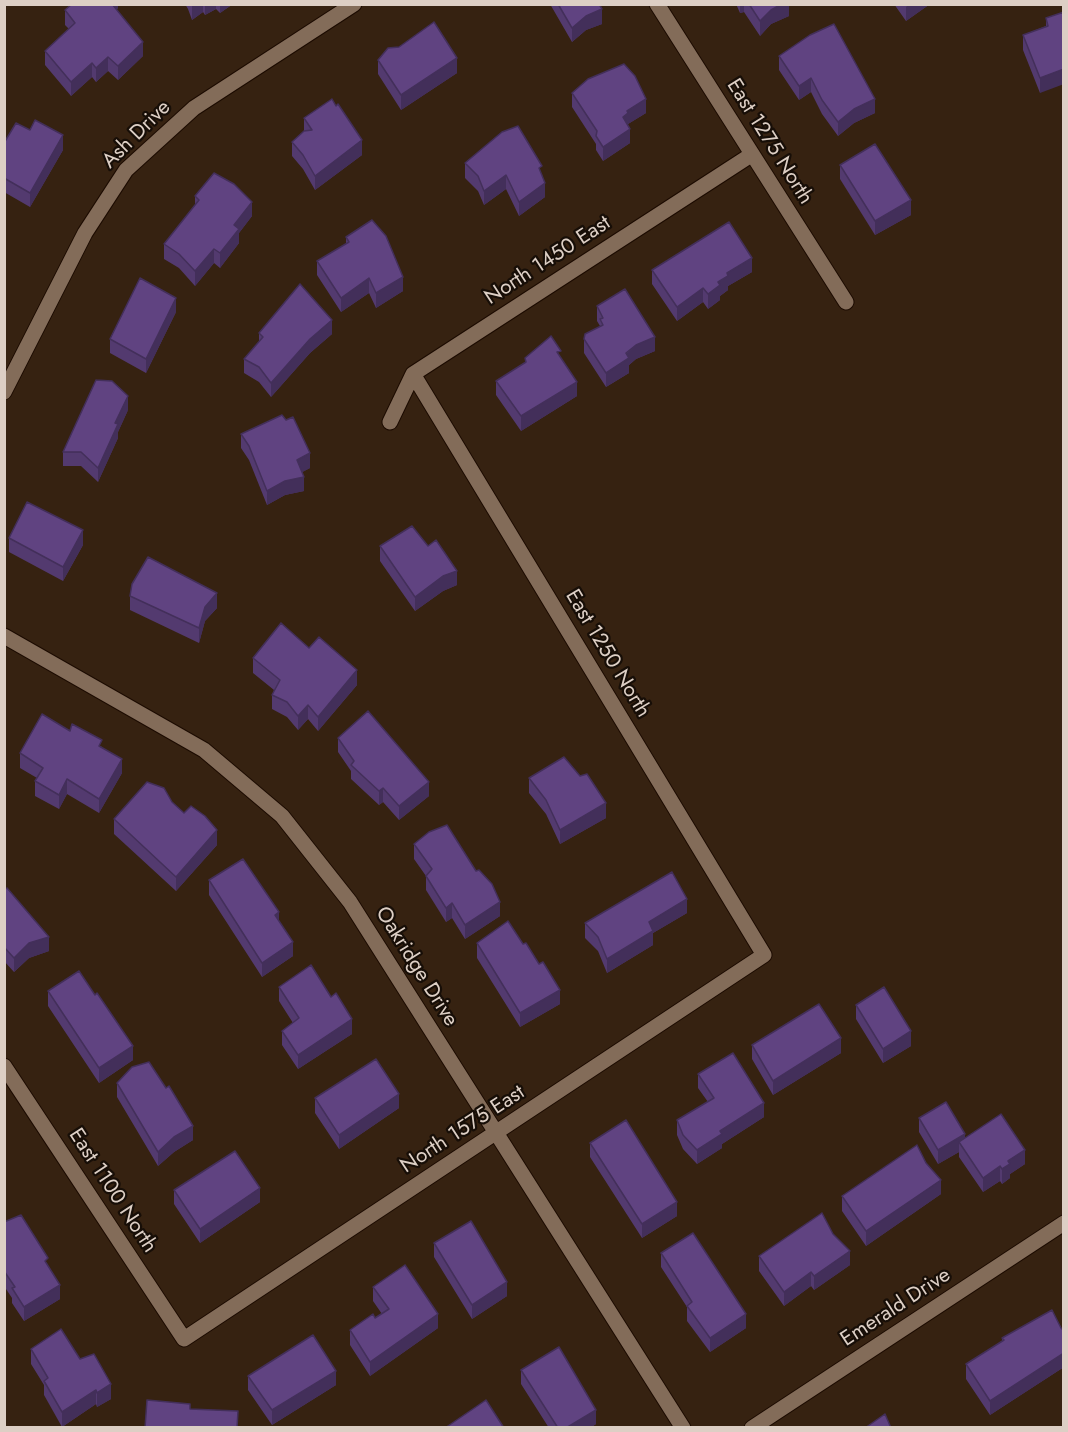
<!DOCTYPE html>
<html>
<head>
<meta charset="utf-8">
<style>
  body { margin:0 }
  #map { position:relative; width:1068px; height:1432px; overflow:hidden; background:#362211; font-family:Jost,sans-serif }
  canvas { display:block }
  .frame { position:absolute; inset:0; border:6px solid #ddcfc5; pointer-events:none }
</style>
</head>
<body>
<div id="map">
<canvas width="1068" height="1432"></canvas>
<div class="frame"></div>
</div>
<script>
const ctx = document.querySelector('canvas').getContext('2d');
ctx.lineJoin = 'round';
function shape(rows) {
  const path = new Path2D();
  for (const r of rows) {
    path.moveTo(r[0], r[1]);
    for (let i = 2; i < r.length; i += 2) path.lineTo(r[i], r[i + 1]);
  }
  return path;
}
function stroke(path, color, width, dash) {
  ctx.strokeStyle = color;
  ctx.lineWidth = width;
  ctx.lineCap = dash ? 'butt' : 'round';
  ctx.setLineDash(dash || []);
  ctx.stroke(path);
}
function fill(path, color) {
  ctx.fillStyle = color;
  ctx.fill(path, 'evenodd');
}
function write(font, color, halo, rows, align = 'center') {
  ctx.font = font + ' Jost,sans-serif';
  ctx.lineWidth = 4.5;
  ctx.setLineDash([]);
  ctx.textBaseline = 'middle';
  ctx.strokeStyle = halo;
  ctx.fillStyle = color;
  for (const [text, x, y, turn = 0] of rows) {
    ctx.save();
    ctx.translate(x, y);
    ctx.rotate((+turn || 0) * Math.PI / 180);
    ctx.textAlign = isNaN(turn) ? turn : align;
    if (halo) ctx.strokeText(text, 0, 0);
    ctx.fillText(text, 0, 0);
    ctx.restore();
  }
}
const minor = shape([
  [657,4,846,302],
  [4,392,85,233,126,170,194,108,354,4],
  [390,422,413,374,751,155],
  [4,636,204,750,282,816,350,902,683,1428],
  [4,1066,184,1339,764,955,413,374],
  [752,1428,1064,1223]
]);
stroke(minor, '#1c0b00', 17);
stroke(minor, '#836c59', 15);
fill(shape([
  [118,4,118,8,116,10,143,56,118,80,108,71,96,82,92,77,71,96,45,65,45,51,69,29,65,25,65,10],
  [185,4,233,4,220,13,216,9,205,15,203,12,192,20,188,9],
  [550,4,599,4,602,24,586,30,572,42],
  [736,4,789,4,789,16,771,24,760,36,744,12,740,13],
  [894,4,930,4,906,21],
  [1064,12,1040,93,1023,50,1023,35,1046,26,1046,18],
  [399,47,457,73,401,110,378,74,378,60],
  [779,56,875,113,854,123,838,136,822,114,811,92,799,100,779,70],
  [572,93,646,113,628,124,630,143,603,161,596,150,596,144,572,107],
  [304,118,362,155,315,190,303,169,292,156,292,142,304,131],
  [4,143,63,150,30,207,4,192],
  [465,163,542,174,545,197,519,216,506,189,484,205,478,191,465,178],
  [840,165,911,215,875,235,840,179],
  [195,196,252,216,239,233,239,243,220,268,214,263,195,286,179,268,164,259,164,244,195,205],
  [346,237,403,291,376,308,369,293,341,312,317,275,317,261,346,244],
  [652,270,752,272,728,286,728,290,720,296,720,300,708,309,703,302,677,321,652,284],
  [597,306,655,351,636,359,629,365,629,373,606,387,584,353,584,339,600,326,597,321],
  [176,312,146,373,110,353,110,339],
  [259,333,332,334,310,353,271,397,259,382,244,373,244,359,259,342],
  [525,358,561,358,577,396,521,431,496,395,496,381,525,363],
  [128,410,118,432,118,438,98,482,81,466,63,466,63,452],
  [241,434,310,468,302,472,304,491,285,495,267,505,249,460,241,448],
  [9,538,83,545,63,581,9,552],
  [380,546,457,585,443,591,415,611,380,561],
  [130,596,217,608,205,621,199,643,130,610],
  [309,648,357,685,318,731,308,719,298,730,287,717,272,709,272,695,274,690,253,673,253,658],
  [70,731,102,747,122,773,99,813,67,794,59,809,35,796,35,781,37,778,20,768,20,753],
  [338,738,429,796,399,820,383,802,379,805,351,779,351,771,338,752],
  [580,776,606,818,560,844,546,814,529,793,529,778],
  [172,802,217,845,176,891,114,834,114,819],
  [414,844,500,916,465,939,452,918,446,922,426,890,426,876,414,859],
  [209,880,279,921,293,956,262,977,209,895],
  [4,890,49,951,29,958,14,972,4,961],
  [687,913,653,933,653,945,607,973,598,951,585,938,585,923],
  [477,943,523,944,560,1004,520,1027,477,958],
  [279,987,331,997,352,1034,298,1069,282,1045,282,1031,293,1023,279,1001],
  [48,991,133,1060,99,1083,48,1006],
  [856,1005,911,1046,883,1063,856,1019],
  [752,1045,841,1053,773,1095,752,1059],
  [698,1074,764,1117,722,1144,722,1148,697,1164,683,1149,677,1135,677,1120,708,1102,698,1088],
  [117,1083,166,1088,193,1140,174,1152,158,1166,117,1097],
  [315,1098,399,1108,339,1149,315,1113],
  [919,1118,965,1138,1025,1164,1010,1174,1010,1178,1002,1184,1000,1181,983,1192,959,1157,959,1152,938,1164,919,1132],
  [590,1143,677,1216,642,1238,590,1157],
  [174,1190,260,1202,200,1243,174,1204],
  [941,1194,866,1246,842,1211,842,1196],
  [4,1222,48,1266,60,1299,24,1321,12,1303,12,1298,4,1286],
  [434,1243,507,1296,472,1319,434,1257],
  [661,1253,746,1328,710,1352,687,1321,687,1307,661,1267],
  [759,1256,850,1265,814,1290,811,1286,784,1306,759,1271],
  [373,1287,438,1328,370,1376,350,1345,350,1330,382,1314,373,1301],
  [1061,1328,1064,1331,1064,1367,990,1415,966,1379,966,1364,1002,1342,1002,1338],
  [31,1349,80,1359,111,1399,97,1407,96,1404,62,1427,44,1395,44,1385,31,1364],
  [521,1370,596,1424,590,1428,549,1428,521,1384],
  [248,1376,336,1385,272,1425,248,1390]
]), '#533a6f');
fill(shape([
  [109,4,118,4,118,8,109,16],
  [194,4,203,4,203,12,192,20,192,6],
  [205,4,216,4,216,9,205,15],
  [220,4,233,4,220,13],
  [740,4,744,4,744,12,740,13],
  [782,4,789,4,789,16,771,24,760,36,760,21,771,10],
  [909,4,930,4,906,21,906,7],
  [602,9,602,24,586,30,572,42,572,28,586,16],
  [143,42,143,56,118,80,118,66],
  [108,57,108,71,96,82,96,68],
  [457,58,457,73,401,110,401,95],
  [92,63,92,77,71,96,71,82],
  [1064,69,1064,84,1040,93,1040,78],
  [811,78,811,92,799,100,799,86],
  [646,99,646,113,628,124,628,128,623,117,627,111],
  [875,99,875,113,854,123,838,136,838,122,854,109],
  [630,129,630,143,603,161,603,147],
  [63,135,63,150,30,207,30,193],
  [362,140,362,155,315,190,315,176],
  [506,175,506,189,484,205,484,191],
  [545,183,545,197,519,216,519,202],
  [911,200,911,215,875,235,875,221],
  [252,202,252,216,239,233,239,243,220,268,220,253,234,225],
  [214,249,214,263,195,286,195,271],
  [752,258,752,272,728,286,728,290,720,296,720,300,708,309,708,294,727,273],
  [403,277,403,291,376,308,376,293],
  [369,278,369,293,341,312,341,298],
  [703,288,703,302,677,321,677,307],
  [176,298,176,312,146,373,146,359],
  [332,320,332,334,310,353,271,397,271,383,310,339],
  [655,337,655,351,636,359,629,365,629,373,606,387,606,373,636,345],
  [577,382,577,396,521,431,521,416],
  [128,396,128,410,118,432,118,438,98,482,98,468,115,423],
  [310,453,310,468,297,475,297,460],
  [304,477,304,491,285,495,267,505,267,491,285,481],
  [83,530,83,545,63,581,63,567],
  [457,571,457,585,443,591,415,611,415,597,443,576],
  [217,593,217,608,205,621,199,643,199,628,205,607],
  [357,670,357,685,318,731,318,717],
  [308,705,308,719,298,730,298,716],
  [122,759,122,773,99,813,99,799],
  [67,779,67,794,59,809,59,795],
  [429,782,429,796,399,820,399,806],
  [383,788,383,802,379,805,379,791],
  [606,803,606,818,560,844,560,830],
  [217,830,217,845,176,891,176,877],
  [687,899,687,913,653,933,653,945,607,973,607,959,649,922],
  [500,902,500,916,465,939,465,925],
  [452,903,452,918,446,922,446,908],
  [279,912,279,927,275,915],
  [49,937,49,951,29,958,14,972,14,958,29,943],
  [293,942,293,956,262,977,262,963],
  [560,990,560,1004,520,1027,520,1013],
  [352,1019,352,1034,298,1069,298,1055],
  [911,1031,911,1046,883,1063,883,1049],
  [841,1038,841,1053,773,1095,773,1081],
  [133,1046,133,1060,99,1083,99,1068],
  [399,1094,399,1108,339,1149,339,1135],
  [764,1103,764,1117,722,1144,722,1148,697,1164,697,1150,720,1131],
  [193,1126,193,1140,174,1152,158,1166,158,1152,174,1137],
  [965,1134,965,1148,959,1142,959,1152,938,1164,938,1150],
  [1025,1150,1025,1164,1010,1174,1010,1178,1002,1184,1002,1169,1008,1161],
  [1000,1166,1000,1181,983,1192,983,1178],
  [941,1180,941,1194,866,1246,866,1231],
  [260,1188,260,1202,200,1243,200,1229],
  [677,1202,677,1216,642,1238,642,1224],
  [850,1251,850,1265,814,1290,814,1276],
  [811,1272,811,1286,784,1306,784,1292],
  [507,1282,507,1296,472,1319,472,1305],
  [60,1285,60,1299,24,1321,24,1307],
  [438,1314,438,1328,370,1376,370,1362],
  [746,1314,746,1328,710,1352,710,1338],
  [1064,1353,1064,1367,990,1415,990,1401],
  [336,1371,336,1385,272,1425,272,1410],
  [111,1384,111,1399,97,1407,97,1393],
  [96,1390,96,1404,62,1427,62,1412],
  [596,1410,596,1424,590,1428,566,1428]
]), '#432f5a');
const building = shape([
  [72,4,112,4,143,42,118,66,108,57,96,68,92,63,71,82,45,51,75,23,65,10,72,4],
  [558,4,599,4,602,9,586,16,572,28,558,4],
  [749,4,782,4,771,10,760,21,749,4],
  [1064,12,1064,69,1040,78,1023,35,1048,26,1046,18,1064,12],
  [434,22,457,58,401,95,378,60,388,48,399,47,434,22],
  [834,24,875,99,854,109,838,122,822,100,811,78,799,86,779,56,810,35,834,24],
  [624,64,635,76,646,99,627,111,628,113,623,117,630,129,603,147,596,136,597,131,572,93,588,79,624,64],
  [332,99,336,106,338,104,362,140,315,176,303,155,292,142,304,131,312,130,304,118,332,99],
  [35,120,63,135,30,193,4,178,4,143,16,123,30,130,35,120],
  [518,126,542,166,539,168,545,183,519,202,506,175,484,191,478,176,465,163,502,132,518,126],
  [875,144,911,200,875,221,840,165,875,144],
  [214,173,234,184,252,202,234,225,239,229,220,253,214,249,195,271,179,254,164,244,199,200,195,196,214,173],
  [372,220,386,236,403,277,376,293,369,278,341,298,317,261,349,242,346,237,372,220],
  [729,222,752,258,727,273,728,276,718,282,720,285,708,294,703,288,677,307,652,270,729,222],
  [140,278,176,298,146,359,110,339,140,278],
  [300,284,332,320,310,339,271,383,259,367,244,359,263,337,259,333,300,284],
  [625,289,655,337,636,345,626,353,629,358,606,373,584,339,585,334,603,325,600,319,603,318,597,306,625,289],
  [551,336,561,351,557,352,577,382,521,416,496,381,526,362,525,358,551,336],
  [96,380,112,381,128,396,115,423,118,424,98,468,81,452,63,452,96,380],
  [282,415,286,420,293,417,310,453,297,460,304,477,285,481,267,491,249,446,241,434,282,415],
  [27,502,83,530,63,567,9,538,27,502],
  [412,526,428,546,436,540,457,571,443,576,415,597,380,546,412,526],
  [148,557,217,593,205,607,199,628,130,596,132,584,148,557],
  [281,623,309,648,319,637,357,670,318,717,308,705,298,716,287,702,272,695,280,680,253,658,281,623],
  [368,711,429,782,399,806,383,788,379,791,351,765,354,761,338,738,368,711],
  [42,714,70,731,72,724,102,740,99,746,122,759,99,799,67,779,59,795,35,781,43,768,20,753,42,714],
  [564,757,580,776,587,774,606,803,560,830,546,800,529,778,564,757],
  [147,782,164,788,172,802,184,813,191,806,205,816,217,830,176,877,114,819,147,782],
  [447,825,476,871,479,870,492,884,500,902,465,925,452,903,446,908,426,876,432,869,414,844,429,832,447,825],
  [243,859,279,912,275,915,293,942,262,963,209,880,243,859],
  [672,872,687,899,649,922,653,931,607,959,598,937,585,923,672,872],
  [7,888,49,937,29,943,14,958,4,947,4,890,7,888],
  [508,921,523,944,526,943,539,964,543,962,560,990,520,1013,477,943,508,921],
  [311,965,331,997,336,993,352,1019,298,1055,282,1031,299,1018,279,987,311,965],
  [79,971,95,995,97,993,133,1046,99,1068,48,991,79,971],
  [884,987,911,1031,883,1049,856,1005,884,987],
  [819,1004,841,1038,773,1081,752,1045,819,1004],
  [733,1053,764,1103,720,1131,722,1134,697,1150,683,1135,677,1120,714,1098,698,1074,733,1053],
  [376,1059,399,1094,339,1135,315,1098,376,1059],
  [149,1062,166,1088,169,1086,193,1126,174,1137,158,1152,117,1083,132,1067,149,1062],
  [946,1102,965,1134,938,1150,919,1118,946,1102],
  [1001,1114,1025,1150,1008,1161,1010,1164,1002,1169,1000,1166,983,1178,959,1142,1001,1114],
  [626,1120,677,1202,642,1224,590,1143,626,1120],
  [917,1145,926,1163,941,1180,866,1231,842,1196,917,1145],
  [235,1151,260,1188,200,1229,174,1190,235,1151],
  [822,1213,833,1234,850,1251,814,1276,811,1272,784,1292,759,1256,822,1213],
  [21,1215,48,1258,45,1261,60,1285,24,1307,12,1288,15,1287,4,1271,4,1222,21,1215],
  [471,1221,507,1282,472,1305,434,1243,471,1221],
  [693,1233,746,1314,710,1338,687,1306,692,1302,661,1253,693,1233],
  [405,1265,438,1314,370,1362,350,1330,373,1314,375,1318,389,1309,373,1287,405,1265],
  [1052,1310,1061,1328,1064,1331,1064,1353,990,1401,966,1364,1004,1340,1002,1338,1052,1310],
  [61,1329,80,1359,94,1354,111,1384,97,1393,96,1390,62,1412,44,1381,48,1378,31,1349,61,1329],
  [313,1335,336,1371,272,1410,248,1376,313,1335],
  [559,1347,596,1410,566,1428,558,1428,521,1370,559,1347],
  [147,1400,190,1404,190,1409,238,1411,237,1428,145,1428,147,1400],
  [486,1400,504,1428,445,1428,486,1400],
  [885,1414,891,1428,865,1428,885,1414]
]);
fill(building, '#604381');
stroke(building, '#432f5a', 1.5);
write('21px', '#ddcfc5', '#170e07', [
  ["Ash Drive",137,135,-45],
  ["East 1275 North",769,142,58],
  ["North 1450 East",548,261,-33],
  ["East 1250 North",607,654,59],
  ["Oakridge Drive",416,967,58],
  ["North 1575 East",463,1130,-33],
  ["East 1100 North",112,1191,57],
  ["Emerald Drive",896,1308,-33]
]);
</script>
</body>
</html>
